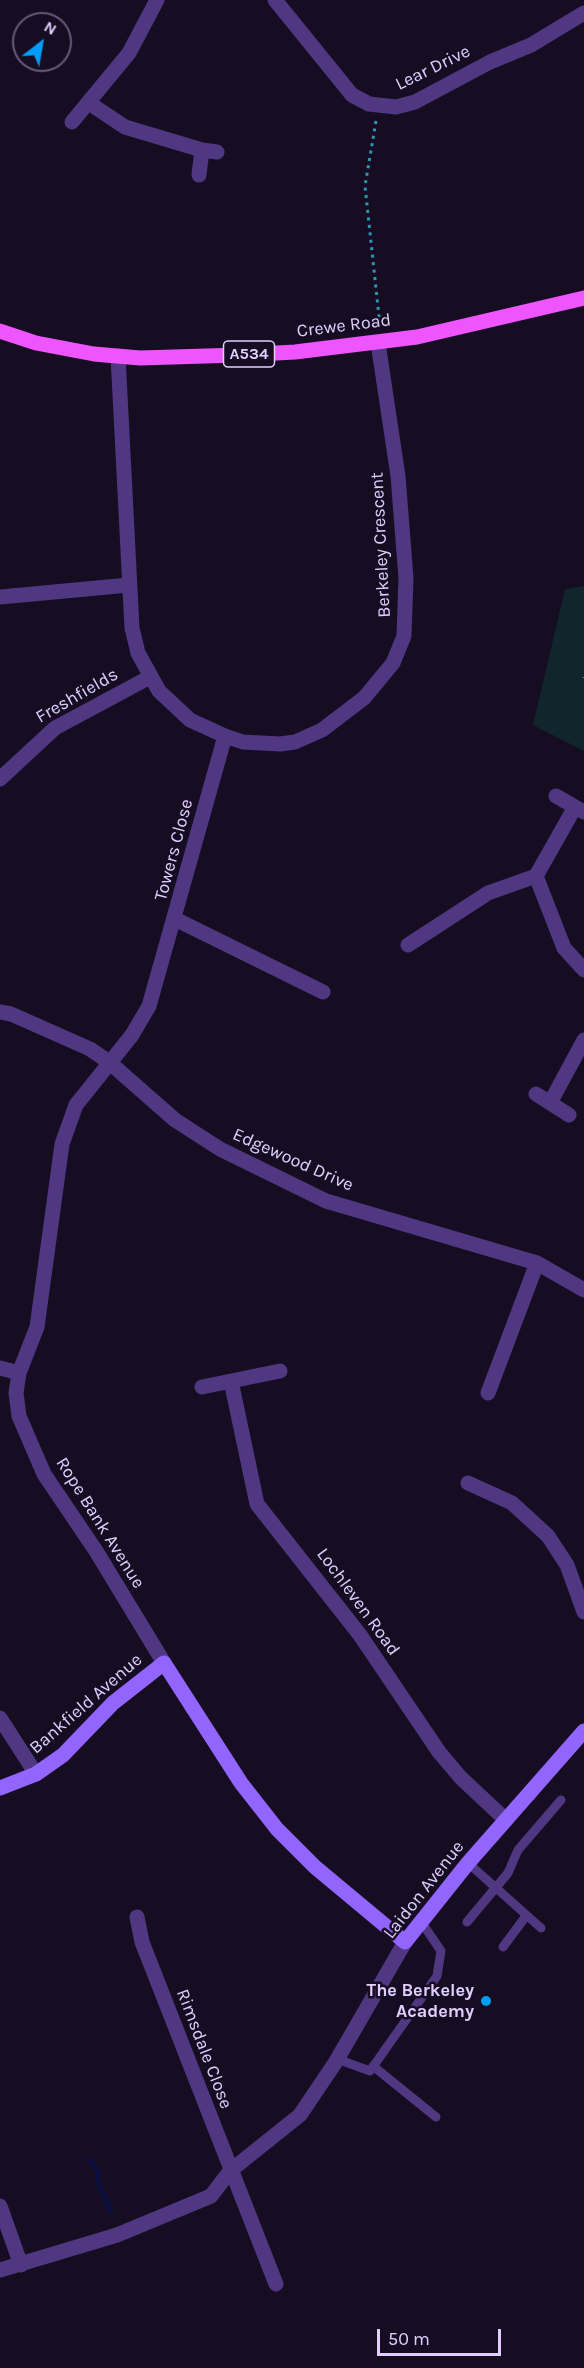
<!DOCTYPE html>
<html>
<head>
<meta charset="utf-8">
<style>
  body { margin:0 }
  #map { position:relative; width:584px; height:2368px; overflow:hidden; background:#160d22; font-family:Karla,sans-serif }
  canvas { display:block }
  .north { position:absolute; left:12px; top:12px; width:60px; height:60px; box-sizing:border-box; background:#160d22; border:2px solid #675a7a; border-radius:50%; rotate:31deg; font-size:16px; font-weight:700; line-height:24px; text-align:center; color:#e1ceff }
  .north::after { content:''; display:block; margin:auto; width:21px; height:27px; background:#009cf9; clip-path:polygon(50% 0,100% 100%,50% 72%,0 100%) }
  .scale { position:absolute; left:377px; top:2329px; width:124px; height:27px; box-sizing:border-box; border:3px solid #e1ceff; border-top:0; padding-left:8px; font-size:18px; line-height:21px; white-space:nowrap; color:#e1ceff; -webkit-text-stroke:4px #160d22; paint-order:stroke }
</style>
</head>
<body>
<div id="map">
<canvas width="584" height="2368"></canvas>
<div class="north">N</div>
<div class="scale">50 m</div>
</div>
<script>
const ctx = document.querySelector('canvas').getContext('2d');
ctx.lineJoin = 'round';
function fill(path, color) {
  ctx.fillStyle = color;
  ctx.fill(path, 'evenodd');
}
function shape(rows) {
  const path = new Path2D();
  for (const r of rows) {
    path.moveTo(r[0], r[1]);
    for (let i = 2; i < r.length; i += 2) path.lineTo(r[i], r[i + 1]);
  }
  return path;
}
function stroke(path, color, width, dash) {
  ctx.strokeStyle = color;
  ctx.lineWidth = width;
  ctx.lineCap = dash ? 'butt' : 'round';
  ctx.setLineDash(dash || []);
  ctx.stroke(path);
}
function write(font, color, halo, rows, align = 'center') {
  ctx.font = font + ' Karla,sans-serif';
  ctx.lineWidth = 5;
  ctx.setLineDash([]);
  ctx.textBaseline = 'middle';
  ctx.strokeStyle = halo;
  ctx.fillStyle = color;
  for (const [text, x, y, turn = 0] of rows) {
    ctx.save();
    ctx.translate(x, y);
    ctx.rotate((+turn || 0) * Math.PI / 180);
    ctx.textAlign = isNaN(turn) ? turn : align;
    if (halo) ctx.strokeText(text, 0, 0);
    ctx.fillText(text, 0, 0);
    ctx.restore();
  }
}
fill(shape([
  [584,586,584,751,533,725,565,589]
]), '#10252c');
stroke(shape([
  [90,2160,98,2172,98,2183,111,2212]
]), '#090e3f', 5);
stroke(shape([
  [376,121,365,186,380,326],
  [584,677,584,678]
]), '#2e97b3', 3, [3, 4.5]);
stroke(shape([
  [468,1863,541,1928],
  [467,1922,508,1873,518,1850,561,1800],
  [503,1947,526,1916],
  [337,2059,370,2071,437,1976,441,1951,420,1920],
  [373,2066,436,2117]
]), '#4f3881', 9);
stroke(shape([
  [275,0,352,95,369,104,396,107,415,102,490,62,531,45,584,13],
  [89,103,125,127,202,150,217,152],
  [72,122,129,53,157,0],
  [199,175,202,150],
  [118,356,132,628,138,653,159,691,190,720,225,736,243,742,280,744,295,742,322,730,364,698,393,663,404,636,406,578,398,476,378,343],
  [0,597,129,585],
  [0,779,55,728,150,677],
  [556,796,575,807],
  [584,812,575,807,536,876,564,948,584,970],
  [175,919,323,992],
  [408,945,488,893,536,876],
  [0,1012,11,1014,90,1049,109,1062,175,1120,220,1149,326,1201,537,1263,584,1290],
  [536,1094,569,1115],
  [550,1103,584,1040],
  [0,1368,19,1373],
  [231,1381,257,1504,360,1635,439,1752,461,1778,506,1820],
  [202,1387,280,1371],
  [488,1393,537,1263],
  [468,1483,512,1503,548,1536,567,1565,584,1612],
  [164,1663,96,1551,44,1474,19,1416,16,1393,19,1373,37,1327,62,1144,76,1105,132,1035,149,1006,225,736],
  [0,1718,36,1774],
  [137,1917,142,1942,276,2284],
  [0,2206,21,2265],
  [0,2270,117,2235,211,2196,230,2171,300,2115,335,2063,405,1942]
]), '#4f3881', 15);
stroke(shape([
  [0,1788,36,1774,63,1755,113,1703,164,1663,241,1783,277,1829,315,1867,405,1942,468,1863,584,1731]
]), '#9365ff', 15);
stroke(shape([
  [0,331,36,343,94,354,140,358,239,355,295,352,417,337,584,298]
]), '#e5f', 15);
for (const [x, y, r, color] of [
  [486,2001,6,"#009cf9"]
]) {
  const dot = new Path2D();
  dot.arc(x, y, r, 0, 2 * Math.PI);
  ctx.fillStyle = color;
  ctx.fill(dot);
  stroke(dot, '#160d22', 2);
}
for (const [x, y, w] of [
  [249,354,51]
]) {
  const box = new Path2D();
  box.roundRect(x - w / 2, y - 13, w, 26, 4.5);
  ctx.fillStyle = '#160d22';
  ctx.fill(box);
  stroke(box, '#e1ceff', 1.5);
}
write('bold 16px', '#e1ceff', null, [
  ["A534",249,354]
]);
write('18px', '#e1ceff', '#160d22', [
  ["Lear Drive",433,68,-26],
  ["Crewe Road",344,326,-7],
  ["Berkeley Crescent",381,545,-93],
  ["Freshfields",77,696,-30],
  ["Towers Close",174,850,-75],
  ["Edgewood Drive",293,1160,24],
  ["Rope Bank Avenue",100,1523,58],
  ["Lochleven Road",358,1602,54],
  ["Bankfield Avenue",86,1704,-41],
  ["Laidon Avenue",424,1890,-52],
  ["Rimsdale Close",204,2049,69]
]);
write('bold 18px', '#e1ceff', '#160d22', [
  ["The Berkeley",474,1991],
  ["Academy",474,2012]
], 'right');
</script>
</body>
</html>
